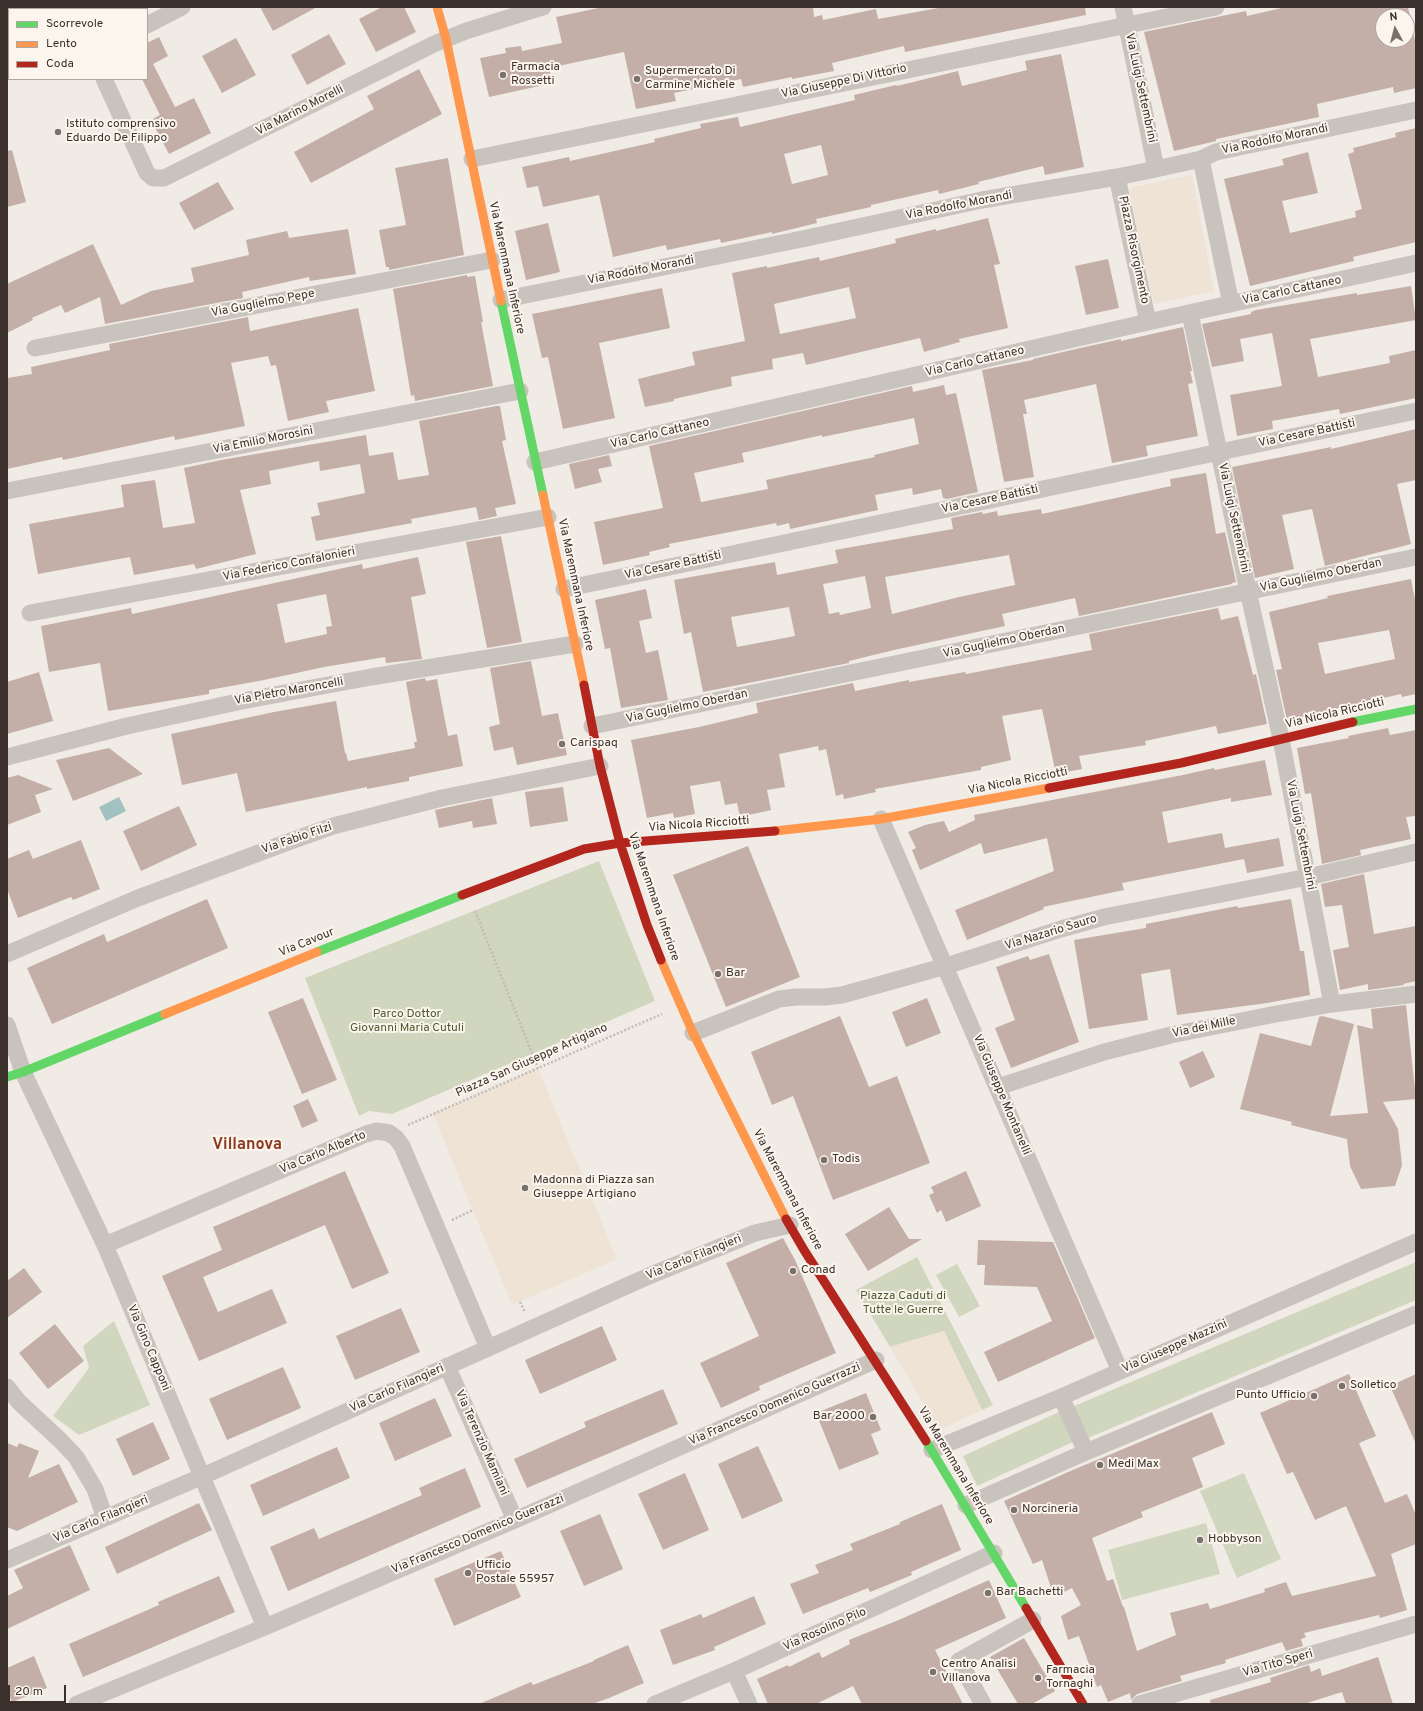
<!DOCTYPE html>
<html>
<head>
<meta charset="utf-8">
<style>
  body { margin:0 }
  #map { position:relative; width:1423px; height:1711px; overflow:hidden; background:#f0ebe5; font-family:Overpass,sans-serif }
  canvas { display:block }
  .frame { position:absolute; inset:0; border:8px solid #3b302b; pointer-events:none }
  .legend { position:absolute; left:8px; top:8px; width:140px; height:72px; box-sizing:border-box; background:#fbf5ee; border:1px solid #aea6a0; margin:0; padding:5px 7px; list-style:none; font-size:12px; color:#3b302b }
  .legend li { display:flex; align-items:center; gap:8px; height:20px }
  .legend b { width:20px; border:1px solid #aea6a0 }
  .north { position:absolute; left:1375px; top:8px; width:40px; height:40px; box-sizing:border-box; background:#fbf5ee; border:1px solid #aea6a0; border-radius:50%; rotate:353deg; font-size:11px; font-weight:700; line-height:16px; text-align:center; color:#3b302b }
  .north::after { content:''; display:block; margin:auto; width:14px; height:18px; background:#7a716c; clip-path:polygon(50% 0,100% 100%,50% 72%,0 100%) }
  .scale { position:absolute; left:8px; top:1685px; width:58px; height:18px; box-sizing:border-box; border:2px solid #3b302b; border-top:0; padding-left:5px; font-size:12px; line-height:14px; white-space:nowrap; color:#3b302b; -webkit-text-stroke:3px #fbf5ee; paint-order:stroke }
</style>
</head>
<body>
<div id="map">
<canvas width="1423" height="1711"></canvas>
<div class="frame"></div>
<ul class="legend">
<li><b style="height:5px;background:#63d668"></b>Scorrevole</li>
<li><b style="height:5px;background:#ff974d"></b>Lento</li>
<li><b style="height:5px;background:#b3261e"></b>Coda</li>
</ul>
<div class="north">N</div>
<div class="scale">20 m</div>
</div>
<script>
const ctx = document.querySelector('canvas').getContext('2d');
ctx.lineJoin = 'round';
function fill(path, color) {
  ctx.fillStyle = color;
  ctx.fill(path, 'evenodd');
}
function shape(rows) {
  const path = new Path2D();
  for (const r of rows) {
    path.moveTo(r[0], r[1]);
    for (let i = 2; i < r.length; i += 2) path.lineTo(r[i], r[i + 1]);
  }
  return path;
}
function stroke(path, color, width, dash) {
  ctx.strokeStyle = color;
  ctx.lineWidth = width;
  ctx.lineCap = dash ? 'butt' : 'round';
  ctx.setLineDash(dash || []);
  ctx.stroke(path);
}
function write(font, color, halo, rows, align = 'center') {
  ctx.font = font + ' Overpass,sans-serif';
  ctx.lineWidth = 4;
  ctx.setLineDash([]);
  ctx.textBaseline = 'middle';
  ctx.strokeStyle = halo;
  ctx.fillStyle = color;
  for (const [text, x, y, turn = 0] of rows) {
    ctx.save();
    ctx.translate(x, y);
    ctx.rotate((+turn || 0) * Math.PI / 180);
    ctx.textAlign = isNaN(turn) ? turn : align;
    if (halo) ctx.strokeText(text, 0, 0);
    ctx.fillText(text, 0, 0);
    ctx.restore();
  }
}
fill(shape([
  [599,861,655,1001,392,1114,369,1111,359,1116,305,978],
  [917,1257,993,1405,982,1410,944,1331,890,1347,856,1290],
  [1416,1262,1416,1300,1088,1438,1074,1406],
  [957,1264,980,1306,959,1317,936,1275],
  [114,1321,150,1405,79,1435,53,1416,89,1368,83,1346],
  [1059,1412,1073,1442,977,1486,963,1456],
  [1244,1473,1281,1559,1237,1578,1200,1491],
  [1206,1523,1220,1574,1122,1600,1108,1550]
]), '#d1d6bf');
fill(shape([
  [1192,175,1214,291,1154,304,1129,188],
  [538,1068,617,1259,512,1305,433,1114],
  [944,1331,982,1410,939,1430,890,1347]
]), '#eee3d5');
fill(shape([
  [119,797,126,811,106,821,99,807]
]), '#a1c2c1');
fill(shape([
  [260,7,317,7,273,31],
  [382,7,404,7,416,32,376,52,359,19],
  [603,7,813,7,814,17,822,15,823,20,876,9,878,19,944,7,1085,7,1086,15,905,52,904,46,832,63,834,71,792,79,792,77,743,87,741,79,674,93,676,101,636,109,624,52,549,68,553,83,489,97,480,58,506,53,505,48,521,46,522,51,562,43,556,17],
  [1286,7,1408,7,1416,45,1416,88,1394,93,1393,87,1317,104,1319,117,1216,139,1216,141,1174,151,1144,32,1246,11,1247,16],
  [1383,16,1407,16,1407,40,1383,40],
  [329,34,346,64,307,85,291,55],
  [159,37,168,56,153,64,175,107,194,98,211,133,169,154,151,120,160,115,142,79,147,79,147,43],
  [236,38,256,75,222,93,202,56],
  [1061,54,1084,167,1045,175,1043,166,978,182,979,184,939,194,938,190,871,205,871,207,816,219,817,223,772,234,772,232,721,243,720,239,667,250,666,245,613,257,599,195,543,207,538,186,527,188,522,167,569,157,570,161,655,142,654,139,701,128,700,124,738,117,740,127,855,100,854,95,896,85,897,86,958,71,962,86,1027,70,1025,61],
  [821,145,828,175,792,184,784,154],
  [419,69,442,114,311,183,294,152,374,109,367,96],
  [1416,128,1416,242,1353,257,1354,261,1250,286,1224,179,1284,165,1282,159,1308,152,1318,193,1282,201,1290,233,1356,217,1355,211,1362,209,1348,154,1354,152,1353,148,1396,137,1395,133],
  [12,150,26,202,7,207,7,151],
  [448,158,464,255,389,270,389,267,386,267,379,230,406,225,395,168],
  [218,182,234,209,194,230,179,203],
  [988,218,1000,264,994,265,1008,328,959,339,960,342,924,352,920,338,806,365,803,353,772,359,773,369,731,377,732,386,674,399,674,401,645,407,638,379,695,365,692,352,745,341,732,273,767,266,767,268,819,257,820,261,896,243,895,239,936,229,936,231],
  [849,287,856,318,780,334,774,304],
  [548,223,560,272,526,280,515,231],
  [348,229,356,274,310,281,309,277,242,292,243,298,105,324,100,297,65,313,61,305,32,318,33,320,7,333,7,284,93,244,121,305,151,291,194,282,191,268,249,255,246,240,287,231,289,238],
  [1108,259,1119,308,1086,315,1075,266],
  [467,275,467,277,475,276,483,322,481,322,493,386,415,401,414,395,411,396,393,289],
  [1411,286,1416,320,1310,339,1318,377,1390,363,1389,356,1416,350,1416,398,1340,414,1339,409,1272,421,1273,429,1237,436,1230,395,1282,386,1272,333,1240,339,1244,361,1212,367,1202,324,1251,314,1251,312,1256,310,1357,293,1357,295],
  [662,288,670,328,599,343,615,418,563,429,548,357,542,358,532,314],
  [358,308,375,391,326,401,329,412,288,421,276,365,271,366,268,356,231,363,245,426,175,440,174,436,63,460,62,457,7,469,7,378,32,374,31,367,110,350,109,344,248,317,250,331],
  [1183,327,1192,371,1190,371,1193,383,1188,384,1198,436,1146,446,1148,456,1112,463,1096,384,1024,400,1027,414,1023,414,1034,477,1004,482,982,370,1033,360,1033,359,1076,349,1121,339,1121,341],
  [944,385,946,395,956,393,978,492,947,499,943,498,941,489,913,495,912,488,875,495,878,510,790,529,789,523,777,526,776,523,669,544,670,547,649,552,650,555,603,565,594,522,663,508,649,446,912,386,913,392],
  [914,418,919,444,874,455,875,457,766,480,768,489,701,502,694,473,744,462,742,453,822,435,822,437],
  [496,406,500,406,506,440,502,441,516,504,495,508,497,516,479,520,476,507,411,519,412,523,316,541,311,517,320,515,317,503,365,493,360,464,320,471,319,461,269,471,271,484,240,490,256,554,196,569,194,564,134,575,130,557,38,574,29,524,124,507,121,485,155,480,163,528,195,523,184,468,221,460,366,435,369,456,393,452,398,480,429,475,419,421],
  [1416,429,1416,480,1397,484,1411,544,1325,566,1312,509,1282,515,1294,569,1255,578,1232,467,1331,447,1331,449],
  [609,455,612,466,598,469,602,482,575,489,569,464],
  [1206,473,1216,534,1225,532,1236,582,1232,583,1232,584,1079,616,1075,598,1002,614,1005,626,894,650,849,661,849,663,703,692,691,632,684,634,674,580,775,562,777,575,838,563,835,550,953,529,951,518,982,512,983,514,997,511,998,516,1041,509,1042,514,1171,486,1170,479],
  [1009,555,1015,585,959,597,892,614,885,577],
  [865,576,871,608,840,615,839,612,829,614,823,584],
  [789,607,795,636,737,647,731,617],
  [501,536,522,642,487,648,466,542],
  [418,557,426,594,411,597,422,659,386,663,385,657,324,667,264,680,209,690,209,694,108,711,100,663,49,672,41,626,131,608,132,614,362,564,363,569],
  [326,594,332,626,326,627,327,634,285,643,277,604],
  [1411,579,1416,605,1416,694,1402,697,1401,694,1287,720,1276,670,1282,669,1269,612,1328,598,1327,596],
  [1389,630,1395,659,1325,674,1318,643],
  [646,589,652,618,639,621,646,653,658,650,668,700,621,708,610,648,605,649,595,600],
  [1218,608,1221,620,1238,616,1253,675,1256,674,1267,724,1218,734,1216,726,1145,741,1146,745,1079,756,1082,769,1056,774,1042,709,1002,716,1011,760,981,767,981,770,875,789,876,792,844,799,843,794,836,796,826,749,819,751,818,746,779,754,785,787,767,790,771,810,740,817,737,803,725,805,720,781,690,786,695,814,674,818,673,813,647,818,631,740,699,727,758,713,756,703,853,683,855,691,909,680,909,682,965,672,966,674,1092,650,1089,634],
  [531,661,542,716,558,713,567,755,517,765,513,747,494,751,489,727,500,724,490,668],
  [39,672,53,721,7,734,7,682],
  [425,678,426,681,437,679,448,736,457,734,463,766,409,777,409,781,367,789,367,787,246,812,237,773,182,785,171,734,274,712,336,701,345,753,346,753,348,761,415,748,414,742,417,742,406,682],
  [1388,728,1390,735,1416,730,1416,816,1406,817,1411,839,1360,850,1361,855,1322,864,1311,793,1305,794,1297,748,1349,738,1348,736],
  [109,748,143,774,73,801,56,760],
  [1265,760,1272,795,1231,802,1231,798,1162,812,1168,843,1222,833,1225,848,1279,838,1284,866,1247,873,1244,859,1122,883,1124,890,1043,907,1044,909,967,940,955,910,1054,871,1047,838,984,854,981,843,920,870,912,850,916,848,908,832,925,825,944,821,949,832,975,820,974,815,1183,775,1214,768,1215,770],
  [18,775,53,789,35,795,41,812,7,825,7,778],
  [563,787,568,821,530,827,525,792],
  [492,798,497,824,473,828,472,821,439,828,435,810],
  [179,806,197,845,141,871,123,831],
  [81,840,100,889,73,900,71,897,18,918,7,889,7,859,29,850,33,859],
  [748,846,800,977,726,1007,673,875],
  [1364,874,1374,934,1416,926,1416,981,1403,984,1404,985,1368,990,1368,984,1340,990,1333,950,1349,947,1342,905,1325,907,1321,884],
  [207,899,228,948,52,1024,27,968,104,934,107,942],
  [1291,899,1300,951,1304,951,1310,995,1267,1003,1177,1015,1170,969,1141,974,1148,1020,1089,1029,1074,940,1146,928,1146,924,1237,906,1238,908],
  [1049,954,1079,1042,1011,1068,995,1028,1015,1020,996,967,1028,956,1030,960],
  [303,998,337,1080,302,1094,268,1012],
  [927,998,941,1033,906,1047,892,1012],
  [1406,1005,1416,1099,1383,1102,1398,1129,1402,1165,1395,1186,1361,1189,1350,1166,1347,1139,1291,1125,1292,1122,1240,1109,1260,1033,1311,1046,1319,1017,1322,1016,1354,1024,1330,1116,1368,1113,1357,1025,1373,1029,1371,1009],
  [840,1016,869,1087,897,1076,930,1163,833,1200,793,1096,772,1105,751,1052],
  [1203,1051,1215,1077,1190,1088,1179,1062],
  [308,1099,318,1121,302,1128,293,1106],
  [345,1171,389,1273,352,1289,325,1225,203,1277,218,1312,272,1289,287,1323,199,1361,162,1276,222,1250,213,1227],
  [966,1171,981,1206,946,1222,941,1210,937,1213,929,1195,934,1193,931,1187],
  [889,1207,909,1239,922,1239,868,1271,845,1234],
  [783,1238,795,1260,836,1353,759,1386,760,1390,721,1408,700,1363,759,1336,726,1263],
  [978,1240,1053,1242,1095,1338,998,1382,984,1352,1052,1321,1037,1287,984,1285,985,1265,977,1265],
  [24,1268,42,1292,7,1318,7,1281],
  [401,1308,420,1352,355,1380,336,1336],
  [55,1324,84,1361,48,1389,19,1353],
  [602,1326,617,1360,540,1394,525,1360],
  [283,1367,301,1408,227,1440,209,1399],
  [1349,1374,1376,1436,1359,1443,1385,1503,1407,1494,1416,1515,1416,1544,1391,1554,1407,1610,1380,1618,1379,1615,1304,1633,1306,1637,1301,1639,1303,1646,1286,1651,1282,1642,1225,1660,1226,1663,1180,1676,1182,1681,1137,1694,1131,1700,1130,1693,1108,1702,1101,1685,1097,1687,1079,1636,1068,1640,1061,1616,1081,1605,1072,1588,1054,1597,1042,1560,1033,1564,1004,1501,1068,1472,1212,1412,1225,1444,1192,1458,1203,1487,1141,1512,1143,1517,1092,1538,1107,1581,1113,1579,1123,1607,1124,1607,1137,1651,1176,1635,1170,1613,1208,1603,1210,1609,1265,1592,1264,1589,1286,1582,1292,1596,1376,1576,1346,1506,1315,1520,1293,1472,1287,1474,1260,1413],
  [1416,1374,1416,1444,1390,1386],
  [663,1389,678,1424,527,1488,514,1459,586,1427,584,1422],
  [866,1393,881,1430,871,1434,879,1454,839,1470,816,1413],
  [435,1398,452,1436,395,1461,379,1423],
  [153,1422,170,1459,133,1476,116,1439],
  [7,1443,17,1447,19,1443,39,1451,28,1478,59,1464,78,1502,17,1531,7,1527],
  [758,1446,783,1501,742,1519,718,1464],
  [337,1447,350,1478,263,1516,250,1485],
  [465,1468,481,1507,288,1591,270,1547,314,1528,319,1539,422,1495,419,1488],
  [685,1473,709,1530,663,1550,638,1494],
  [199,1503,212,1530,117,1574,105,1547],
  [942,1504,961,1550,911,1572,912,1575,870,1592,868,1588,803,1614,790,1584,819,1573,815,1565,853,1550,850,1544,900,1524,900,1522],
  [600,1514,623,1569,584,1586,560,1531],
  [70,1545,90,1590,7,1629,7,1596,23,1588,14,1570],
  [501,1551,521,1597,454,1626,434,1579],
  [219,1576,235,1612,83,1677,69,1644,159,1605,158,1602],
  [989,1580,1006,1618,935,1650,963,1704,862,1704,853,1686,816,1704,768,1704,757,1679,788,1665,789,1667,819,1652,822,1658,850,1644,849,1640,901,1619],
  [754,1596,766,1624,714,1647,715,1650,673,1665,660,1630,701,1614,703,1618],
  [1024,1638,1055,1691,1032,1704,1018,1704,990,1657],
  [628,1645,644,1683,609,1698,592,1704,479,1704,531,1682,533,1685,594,1661,594,1660],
  [34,1656,47,1688,12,1702,7,1690,7,1668],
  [1378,1657,1393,1704,1346,1704,1342,1692,1304,1704,1211,1704,1210,1700,1271,1682,1270,1678,1309,1665,1311,1672,1320,1668,1322,1676]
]), '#c3afa7');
stroke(shape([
  [475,911,538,1068],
  [408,1125,662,1014],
  [452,1220,473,1210],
  [520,1302,525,1312]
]), '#c2bbb6', 2.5, [2, 2]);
stroke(shape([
  [69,7,70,9],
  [1123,7,1156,169],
  [147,25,182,7],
  [104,79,147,173,153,178,164,178,434,44,466,31,543,7],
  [472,159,1216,7],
  [1201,159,1231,304],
  [1117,177,1148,322],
  [501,300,807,238,982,200,1117,177,1156,169,1201,159,1216,152,1416,110],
  [1190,313,1248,591,1281,739,1332,1004],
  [35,348,492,260],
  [535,462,1148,322,1416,263],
  [7,491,520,391],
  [564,589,1416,411],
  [30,613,548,517],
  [592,726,1416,557],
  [7,757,127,726,242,701,371,677,575,644],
  [881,819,1120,1371],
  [7,954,138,898,288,842,333,826,442,798,600,766],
  [7,1025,23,1072,105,1245,265,1627],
  [693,1033,779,999,796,997,825,997,842,995,946,966,1061,929,1104,917,1308,877,1416,852],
  [998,1087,1104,1052,1171,1035,1271,1015,1332,1004,1416,994],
  [105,1245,366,1134,377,1131,389,1133,396,1138,402,1146,488,1348],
  [447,1366,515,1520],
  [7,1387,19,1402,61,1441,76,1457,95,1489,105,1518],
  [1061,1397,1086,1452],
  [932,1450,1061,1397,1416,1242],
  [966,1505,1086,1452,1416,1314],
  [7,1560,203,1476,651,1275,755,1233,790,1225],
  [734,1671,749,1704],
  [77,1704,265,1627,515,1520,876,1360],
  [655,1704,734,1671,994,1553],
  [983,1704,959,1661,1033,1620],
  [1140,1704,1416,1624]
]), '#c9c3be', 17);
stroke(shape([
  [501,301,543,495],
  [1353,722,1416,709],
  [317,952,462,895],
  [7,1077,23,1072,165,1014],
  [926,1441,1026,1608]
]), '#63d668', 9);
stroke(shape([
  [437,7,446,39,501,301],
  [543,495,584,685],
  [775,831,881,819,1049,788],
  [661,960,693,1033,786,1219],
  [165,1014,317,952]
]), '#ff974d', 9);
stroke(shape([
  [584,685,600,766,620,843,647,925,661,960],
  [1049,788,1181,763,1353,722],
  [462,895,584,849,620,843,775,831],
  [786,1219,804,1250,926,1441],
  [1026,1608,1083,1704]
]), '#b3261e', 9);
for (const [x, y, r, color] of [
  [503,75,4,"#7a716c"],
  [637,79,4,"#7a716c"],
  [58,132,4,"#7a716c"],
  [562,744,4,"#7a716c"],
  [718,974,4,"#7a716c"],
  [824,1160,4,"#7a716c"],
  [525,1188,4,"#7a716c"],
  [793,1271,4,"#7a716c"],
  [1342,1386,4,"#7a716c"],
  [1314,1396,4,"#7a716c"],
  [873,1417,4,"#7a716c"],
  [1100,1465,4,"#7a716c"],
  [1014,1510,4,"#7a716c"],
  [1200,1540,4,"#7a716c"],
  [468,1573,4,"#7a716c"],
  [988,1593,4,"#7a716c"],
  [933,1672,4,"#7a716c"],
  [1038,1678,4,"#7a716c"]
]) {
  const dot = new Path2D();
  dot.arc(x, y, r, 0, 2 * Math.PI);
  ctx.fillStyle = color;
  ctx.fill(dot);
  stroke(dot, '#fbf5ee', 1.5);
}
write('12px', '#3b302b', '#fbf5ee', [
  ["Farmacia",511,68],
  ["Rossetti",511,82],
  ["Supermercato Di",645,72],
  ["Carmine Michele",645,86],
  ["Istituto comprensivo",66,125],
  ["Eduardo De Filippo",66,139],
  ["Carispaq",570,744],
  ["Bar",726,974],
  ["Todis",832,1160],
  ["Madonna di Piazza san",533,1181],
  ["Giuseppe Artigiano",533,1195],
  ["Conad",801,1271],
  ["Solletico",1350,1386],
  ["Punto Ufficio",1306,1396,"right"],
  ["Bar 2000",865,1417,"right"],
  ["Medi Max",1108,1465],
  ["Norcineria",1022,1510],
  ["Hobbyson",1208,1540],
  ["Ufficio",476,1566],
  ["Postale 55957",476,1580],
  ["Bar Bachetti",996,1593],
  ["Centro Analisi",941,1665],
  ["Villanova",941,1679],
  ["Farmacia",1046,1671],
  ["Tornaghi",1046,1685]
], 'left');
write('12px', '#3b302b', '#fbf5ee', [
  ["Via Giuseppe Di Vittorio",844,82,-12],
  ["Via Luigi Settembrini",1140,88,78],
  ["Via Marino Morelli",300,111,-27],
  ["Via Rodolfo Morandi",1275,140,-12],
  ["Via Rodolfo Morandi",959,206,-11],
  ["Piazza Risorgimento",1133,250,78],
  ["Via Maremmana Inferiore",506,268,78],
  ["Via Rodolfo Morandi",641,271,-11],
  ["Via Carlo Cattaneo",1292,291,-12],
  ["Via Guglielmo Pepe",263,304,-11],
  ["Via Carlo Cattaneo",975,362,-13],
  ["Via Carlo Cattaneo",660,434,-13],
  ["Via Cesare Battisti",1307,434,-12],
  ["Via Emilio Morosini",263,441,-11],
  ["Via Cesare Battisti",990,500,-12],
  ["Via Luigi Settembrini",1233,518,78],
  ["Via Federico Confalonieri",289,565,-11],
  ["Via Cesare Battisti",673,566,-12],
  ["Via Guglielmo Oberdan",1321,576,-12],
  ["Via Maremmana Inferiore",575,585,78],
  ["Via Guglielmo Oberdan",1004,642,-12],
  ["Via Pietro Maroncelli",289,692,-10],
  ["Via Guglielmo Oberdan",687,707,-12],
  ["Via Nicola Ricciotti",1335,714,-13],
  ["Via Nicola Ricciotti",1018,782,-11],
  ["Via Nicola Ricciotti",699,825,-4],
  ["Via Luigi Settembrini",1300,835,79],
  ["Via Fabio Filzi",297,839,-19],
  ["Via Maremmana Inferiore",653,897,71],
  ["Via Nazario Sauro",1051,933,-17],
  ["Via Cavour",307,943,-22],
  ["Via dei Mille",1204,1028,-12],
  ["Piazza San Giuseppe Artigiano",532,1061,-24],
  ["Via Giuseppe Montanelli",1001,1095,67],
  ["Via Carlo Alberto",323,1153,-23],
  ["Via Maremmana Inferiore",787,1190,62],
  ["Via Carlo Filangieri",694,1258,-22],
  ["Via Giuseppe Mazzini",1175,1347,-24],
  ["Via Gino Capponi",148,1348,67],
  ["Via Carlo Filangieri",397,1389,-24],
  ["Via Francesco Domenico Guerrazzi",775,1405,-24],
  ["Via Terenzio Mamiani",481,1443,66],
  ["Via Maremmana Inferiore",955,1466,59],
  ["Via Carlo Filangieri",101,1520,-23],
  ["Via Francesco Domenico Guerrazzi",478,1535,-23],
  ["Via Rosolino Pilo",825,1630,-24],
  ["Via Tito Speri",1278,1664,-16]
]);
write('12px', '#4a5a2e', '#fbf5ee', [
  ["Parco Dottor",407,1015],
  ["Giovanni Maria Cutuli",407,1029],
  ["Piazza Caduti di",903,1297],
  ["Tutte le Guerre",903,1311]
]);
write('bold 16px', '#8c3b22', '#fbf5ee', [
  ["Villanova",247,1146]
]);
</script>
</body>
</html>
